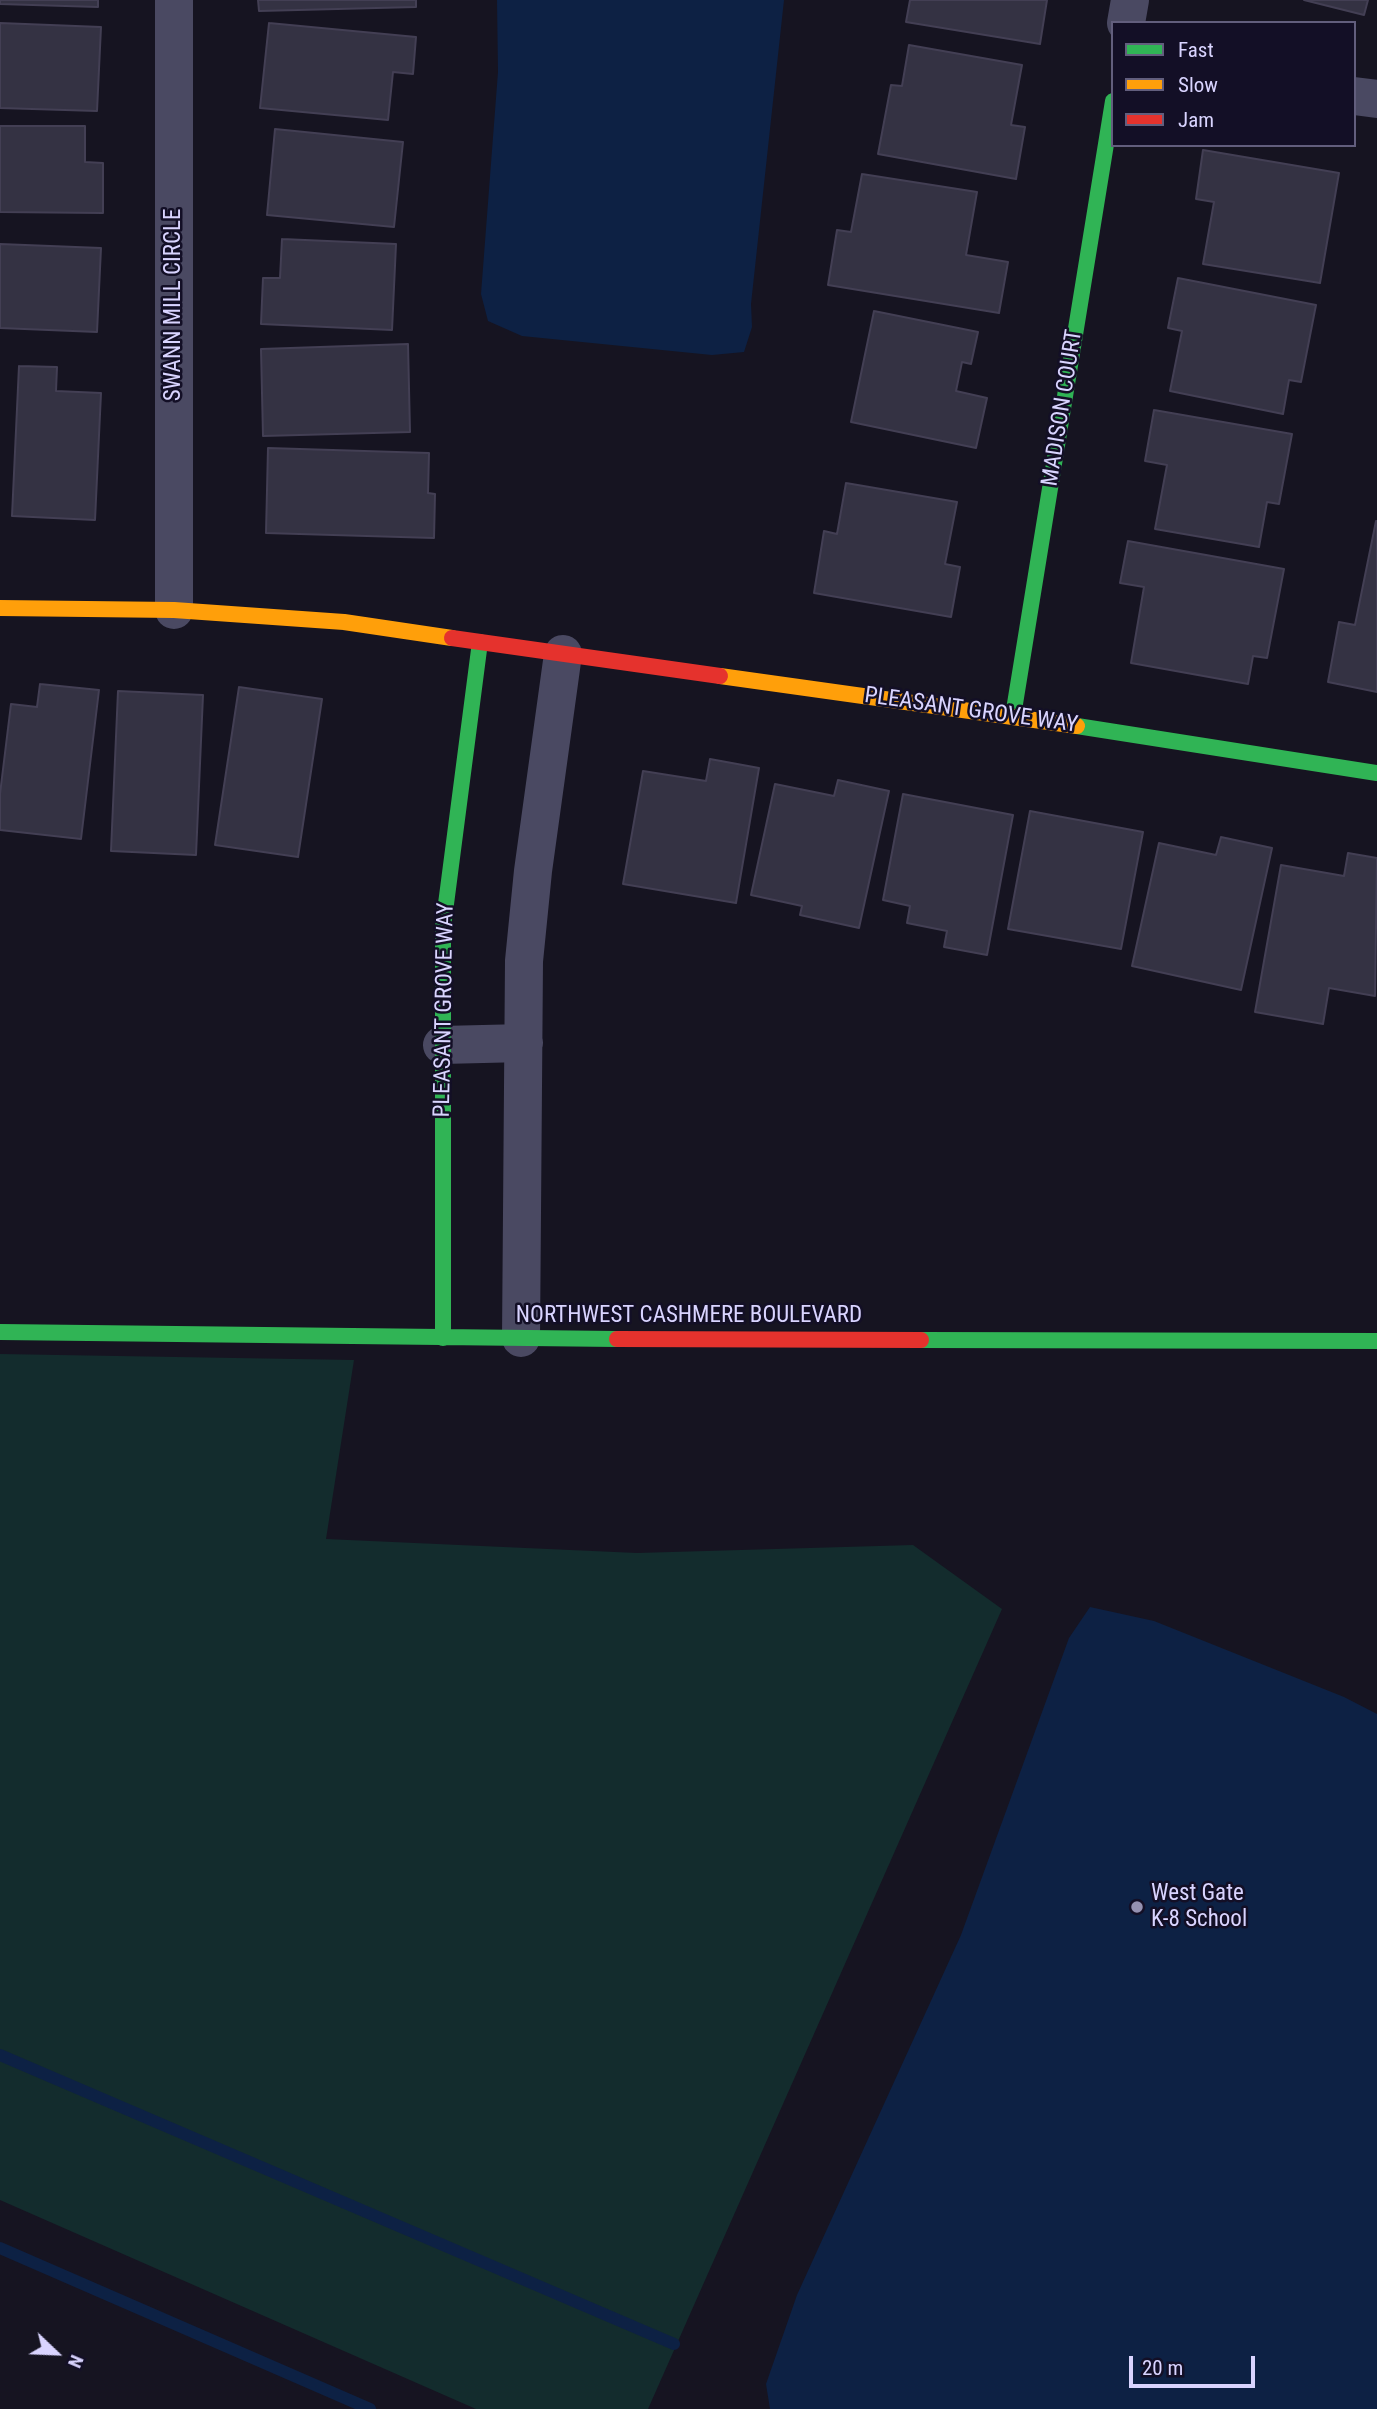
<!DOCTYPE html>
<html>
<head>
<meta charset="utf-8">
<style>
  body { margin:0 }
  #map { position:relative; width:1377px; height:2409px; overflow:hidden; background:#161421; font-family:"Roboto Condensed",sans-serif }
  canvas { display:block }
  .legend { position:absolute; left:1111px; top:21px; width:245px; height:126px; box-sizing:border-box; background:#130f26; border:2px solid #625e7d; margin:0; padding:9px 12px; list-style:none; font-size:21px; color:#d9d4ff }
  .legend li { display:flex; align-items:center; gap:14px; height:35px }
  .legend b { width:35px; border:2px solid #625e7d }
  .north { position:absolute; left:21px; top:2318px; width:70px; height:70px; -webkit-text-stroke:5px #130f26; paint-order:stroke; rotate:113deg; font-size:19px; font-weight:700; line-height:28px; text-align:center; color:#d9d4ff }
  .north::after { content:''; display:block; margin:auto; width:24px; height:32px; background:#d9d4ff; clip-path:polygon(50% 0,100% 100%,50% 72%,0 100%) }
  .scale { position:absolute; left:1129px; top:2356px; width:126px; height:32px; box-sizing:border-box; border:4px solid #d9d4ff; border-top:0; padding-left:9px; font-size:21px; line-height:24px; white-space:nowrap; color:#d9d4ff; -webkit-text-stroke:5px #130f26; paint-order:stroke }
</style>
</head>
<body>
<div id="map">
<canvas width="1377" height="2409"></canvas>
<ul class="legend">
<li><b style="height:9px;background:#30b455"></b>Fast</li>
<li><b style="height:9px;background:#ff9f0a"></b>Slow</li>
<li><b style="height:9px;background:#e5322d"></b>Jam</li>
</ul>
<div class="north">N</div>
<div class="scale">20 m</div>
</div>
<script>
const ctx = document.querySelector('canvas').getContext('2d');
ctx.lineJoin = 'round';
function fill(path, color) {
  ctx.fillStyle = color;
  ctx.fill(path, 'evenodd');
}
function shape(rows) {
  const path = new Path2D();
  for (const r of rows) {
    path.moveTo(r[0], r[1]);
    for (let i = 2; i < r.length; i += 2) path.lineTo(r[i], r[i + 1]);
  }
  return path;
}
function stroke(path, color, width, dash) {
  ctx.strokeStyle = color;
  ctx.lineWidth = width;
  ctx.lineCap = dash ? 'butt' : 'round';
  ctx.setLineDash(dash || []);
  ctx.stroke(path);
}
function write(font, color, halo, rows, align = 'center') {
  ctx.font = font + ' "Roboto Condensed",sans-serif';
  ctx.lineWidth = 5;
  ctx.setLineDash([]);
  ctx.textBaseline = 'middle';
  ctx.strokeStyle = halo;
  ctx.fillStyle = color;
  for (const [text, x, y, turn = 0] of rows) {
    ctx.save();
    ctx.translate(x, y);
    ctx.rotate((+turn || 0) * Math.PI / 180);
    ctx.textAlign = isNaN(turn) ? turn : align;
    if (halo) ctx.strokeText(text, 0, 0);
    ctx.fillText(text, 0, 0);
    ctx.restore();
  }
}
fill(shape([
  [0,1354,354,1360,326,1539,637,1553,913,1545,1002,1609,648,2409,476,2409,0,2200]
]), '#132c2d');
fill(shape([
  [497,0,784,0,751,304,752,327,744,352,712,355,522,336,488,321,481,294,498,72],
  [1090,1607,1154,1621,1344,1697,1377,1714,1377,2409,770,2409,766,2384,797,2295,961,1935,1069,1638]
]), '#0d2144');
stroke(shape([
  [0,2055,674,2344],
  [0,2248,370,2409]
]), '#0d2144', 12);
const building = shape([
  [0,0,98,0,98,7,0,4,0,0],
  [258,0,416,0,416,7,259,11,258,0],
  [910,0,1047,0,1040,44,906,22,910,0],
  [1304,0,1368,0,1364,15,1304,0],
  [0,23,101,27,97,111,0,108,0,23],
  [269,23,416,37,413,74,393,72,388,120,260,108,269,23],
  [909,45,1022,65,1011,125,1025,127,1016,179,878,154,891,85,902,86,909,45],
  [0,126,85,126,85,162,103,163,103,213,0,212,0,126],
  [275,129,403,142,394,227,267,215,275,129],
  [1203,150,1339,173,1320,283,1203,264,1214,202,1196,199,1203,150],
  [862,174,977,192,966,255,1008,262,999,313,828,285,837,230,851,232,862,174],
  [282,239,396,244,392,330,261,324,263,278,280,278,282,239],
  [0,244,101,248,97,332,0,328,0,244],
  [1178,278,1316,305,1301,382,1289,380,1283,414,1170,391,1182,331,1168,328,1178,278],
  [874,311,978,332,971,364,962,362,956,391,987,398,976,448,851,422,874,311],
  [408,344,410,432,263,436,261,349,408,344],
  [19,366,57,367,56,391,101,393,95,520,12,516,19,366],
  [1154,410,1292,434,1279,504,1267,502,1259,547,1155,529,1167,465,1145,461,1154,410],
  [268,448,429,453,428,493,435,494,434,538,266,533,268,448],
  [846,483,957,502,945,564,960,567,951,617,814,593,824,531,837,534,846,483],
  [1376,521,1377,521,1377,692,1328,682,1339,622,1355,625,1376,521],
  [1128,541,1284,569,1267,658,1253,656,1248,684,1131,663,1144,587,1120,583,1128,541],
  [40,684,99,690,81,839,0,830,0,794,11,704,37,707,40,684],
  [239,687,322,699,298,857,215,845,239,687],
  [118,691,203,695,196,855,111,851,118,691],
  [710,759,759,768,736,903,623,884,643,771,706,781,710,759],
  [838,780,889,791,859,928,800,915,802,906,751,895,775,784,834,796,838,780],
  [903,794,1013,815,987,955,944,947,947,931,907,923,910,906,883,900,903,794],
  [1030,811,1143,832,1121,949,1008,929,1030,811],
  [1221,837,1272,848,1241,990,1132,966,1159,843,1216,855,1221,837],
  [1348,853,1377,858,1375,996,1329,988,1323,1024,1255,1012,1281,865,1344,876,1348,853]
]);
fill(building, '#343243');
stroke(building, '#433f54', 2);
stroke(shape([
  [1126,23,1130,0],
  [1354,96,1377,99],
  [174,610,174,0],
  [442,1045,524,1043],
  [521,1338,524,961,533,871,563,654]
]), '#4a4962', 38);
stroke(shape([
  [1013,716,1113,101],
  [1077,726,1377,773],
  [0,1332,617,1339],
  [443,1338,443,927,480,642],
  [921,1340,1377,1341]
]), '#30b455', 16);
stroke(shape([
  [0,608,174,610,344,622,452,638],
  [720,676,1077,726]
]), '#ff9f0a', 16);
stroke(shape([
  [452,638,720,676],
  [617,1339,921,1340]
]), '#e5322d', 16);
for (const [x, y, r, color] of [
  [1137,1907,7,"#9591b1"]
]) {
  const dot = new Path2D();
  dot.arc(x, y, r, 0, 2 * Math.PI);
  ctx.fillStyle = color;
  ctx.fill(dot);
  stroke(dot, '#130f26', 2.5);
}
write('23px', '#d9d4ff', '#130f26', [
  ["SWANN MILL CIRCLE",174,305,-90],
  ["MADISON COURT",1063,408,-81],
  ["PLEASANT GROVE WAY",971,711,8],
  ["PLEASANT GROVE WAY",445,1010,-89],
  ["NORTHWEST CASHMERE BOULEVARD",689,1316]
]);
write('23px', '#d9d4ff', '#130f26', [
  ["West Gate",1151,1894],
  ["K-8 School",1151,1920]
], 'left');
</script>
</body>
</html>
